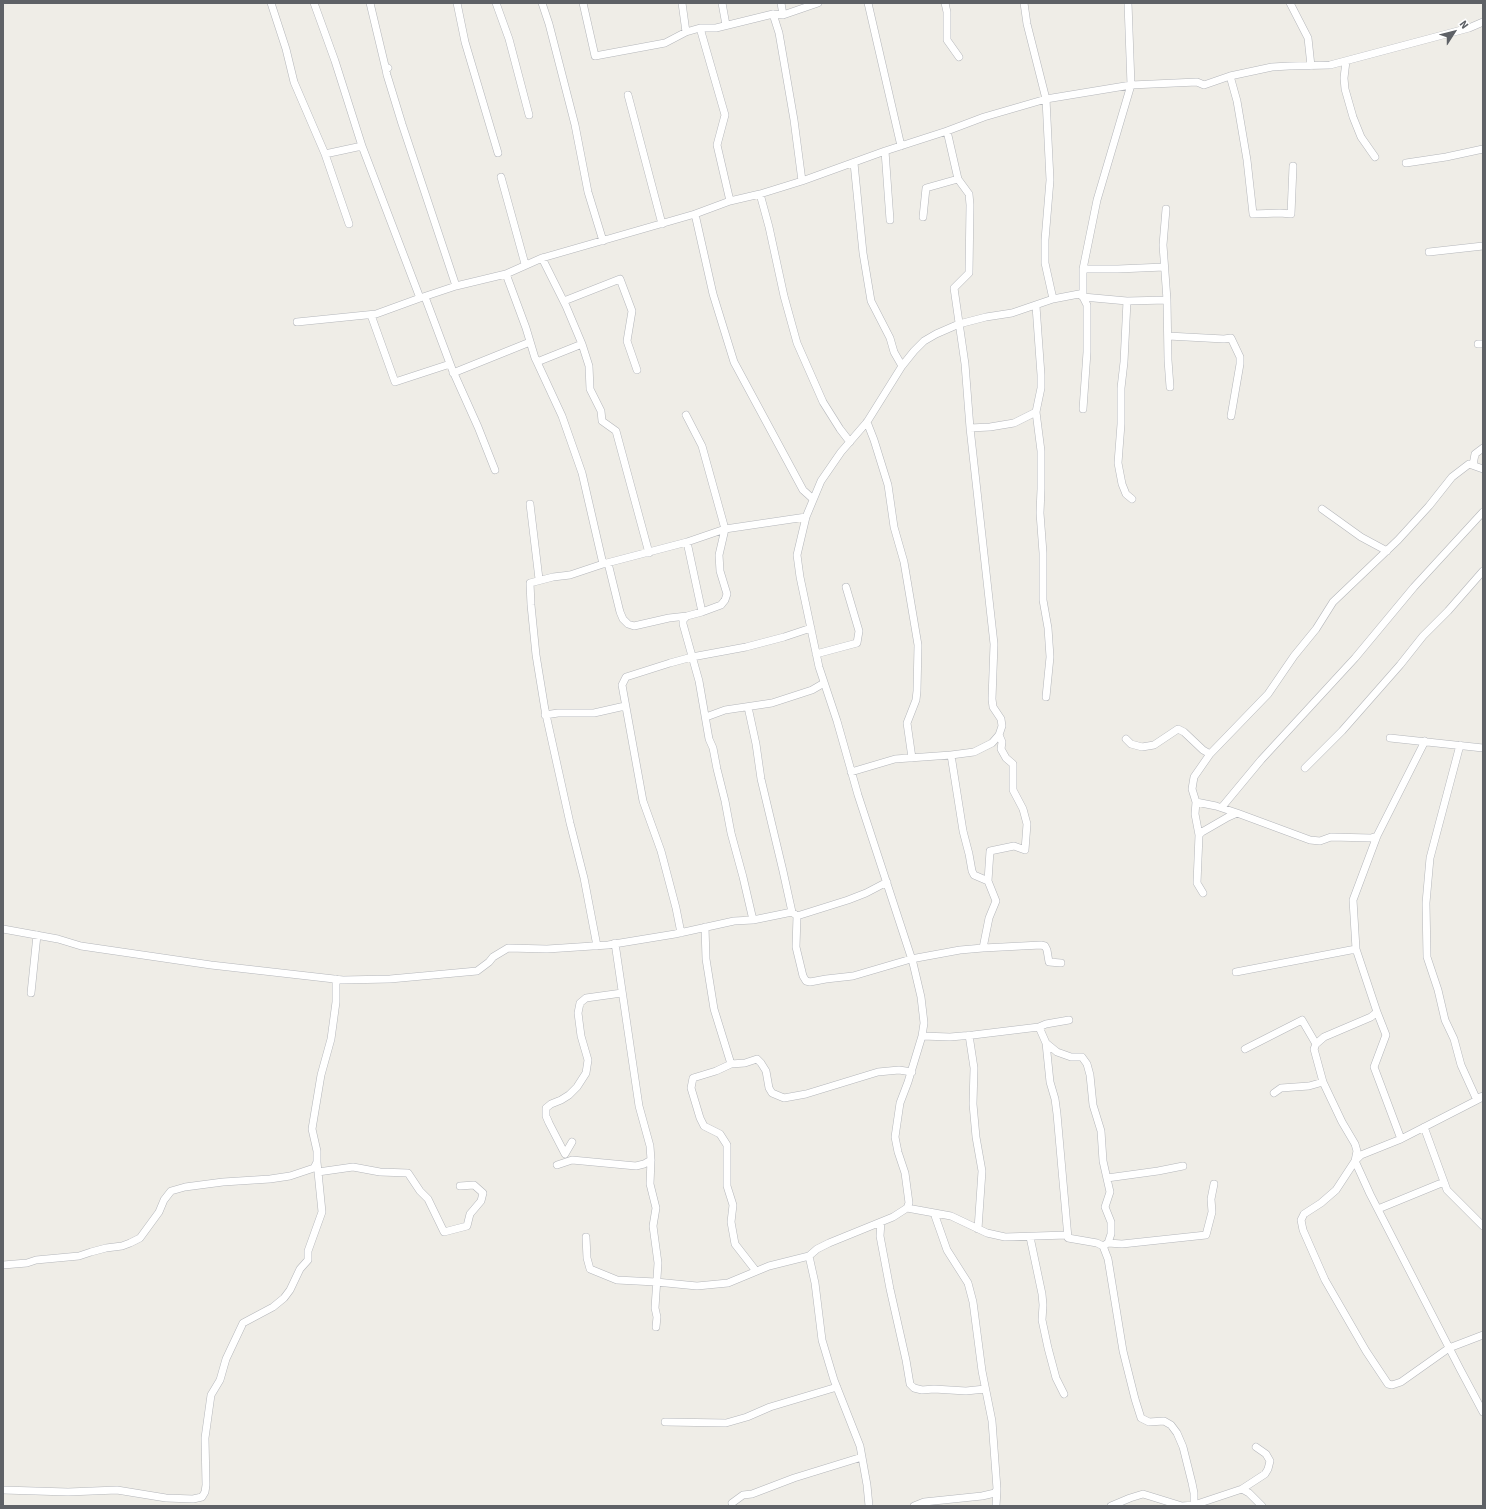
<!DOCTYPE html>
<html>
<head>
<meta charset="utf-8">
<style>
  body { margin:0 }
  #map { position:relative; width:1486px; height:1509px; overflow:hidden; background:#efede7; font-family:"Source Sans 3",sans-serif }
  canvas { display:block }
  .frame { position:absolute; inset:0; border:4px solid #5e6166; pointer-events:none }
  .north { position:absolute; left:1434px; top:12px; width:40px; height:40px; -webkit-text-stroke:3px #fff; paint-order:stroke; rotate:54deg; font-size:11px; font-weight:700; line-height:16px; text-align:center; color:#5e6166 }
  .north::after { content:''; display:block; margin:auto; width:14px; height:18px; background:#5e6166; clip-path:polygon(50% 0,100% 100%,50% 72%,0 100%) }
</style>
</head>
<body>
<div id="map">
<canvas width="1486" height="1509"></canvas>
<div class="frame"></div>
<div class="north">N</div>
</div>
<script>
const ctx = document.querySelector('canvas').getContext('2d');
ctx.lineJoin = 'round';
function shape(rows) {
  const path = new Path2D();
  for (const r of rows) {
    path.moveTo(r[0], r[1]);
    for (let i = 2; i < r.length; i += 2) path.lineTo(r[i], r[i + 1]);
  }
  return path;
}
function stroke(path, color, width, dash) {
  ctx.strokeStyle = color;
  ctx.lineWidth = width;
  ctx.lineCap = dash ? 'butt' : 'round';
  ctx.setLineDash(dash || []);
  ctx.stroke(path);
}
const minor = shape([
  [271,3,286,49,294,82,325,154,349,224],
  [314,3,335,61,362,146,420,298,456,286,506,274,542,258,695,214,730,201,760,194,802,181,885,151,947,131,984,117,1046,99,1131,85,1197,82,1204,85,1230,76,1272,67,1289,66,1330,65,1469,28,1483,22],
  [370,3,386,70],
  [457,3,465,42,498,153],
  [496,3,509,39,529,115],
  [542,3,549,24,575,125,588,192,603,241],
  [583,3,595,56,665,43,686,32,700,28,716,28,773,14,783,15,818,3],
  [682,3,686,32],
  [722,3,726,25],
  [781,3,783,15],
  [868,3,901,146],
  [945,3,947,12,947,40,959,57],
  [1024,3,1027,24,1046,99,1050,180,1045,240,1045,263,1053,299],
  [1290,3,1308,38,1311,66],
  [773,14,779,33,794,120,802,181],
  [700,28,725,115,717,145,730,201],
  [1346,61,1344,78,1345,89,1353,117,1361,137,1375,157],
  [388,68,386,70,387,75,402,124,456,286],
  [1230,76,1237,101,1247,160,1253,214,1280,213,1291,214,1293,166],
  [628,95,662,224],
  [885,151,890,220],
  [325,154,362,146],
  [854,163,863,253,871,301,890,338,894,352,902,366],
  [1406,163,1446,157,1483,149],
  [501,177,525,264],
  [760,194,769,227,784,296,797,343,823,402,840,429,850,442],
  [1166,209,1163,245,1167,300,1168,360,1170,387],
  [695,214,713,294,734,362,803,490,813,499],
  [923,217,926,188,958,179],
  [1429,252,1483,246],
  [542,258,566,306,582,344,589,366,590,389,601,411,602,421,616,431,649,553],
  [1083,269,1118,269,1164,267],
  [506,274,526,328,535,358,537,362,582,344],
  [425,297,452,369,478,427,495,470],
  [1083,297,1127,301,1124,362,1121,388,1121,424,1118,463,1122,484,1126,494,1132,499],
  [1083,297,1087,305,1087,352,1083,409],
  [564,301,620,279,632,311,627,341,637,370],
  [1127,301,1167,300],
  [1036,306,1041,375,1041,388,1036,412,1041,451,1041,489,1040,513,1043,553,1043,600,1048,628,1050,657,1046,697],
  [371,315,395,382,450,364],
  [297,322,376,314,420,298],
  [1168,336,1224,339,1231,338,1240,357,1240,364,1231,416],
  [1478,344,1483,344],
  [537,362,562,416,582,473,603,564],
  [453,373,530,342],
  [686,415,702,446,725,529,719,555,720,571,727,594,725,600,721,605,702,612],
  [867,422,874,440,888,485,894,527,904,562,918,645,917,691,916,700,907,723,912,758],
  [970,428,990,427,1014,423,1036,412],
  [1473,465,1475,454,1483,448],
  [530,504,539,579],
  [1322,509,1361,537,1387,551],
  [687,542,702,612,687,616,683,620,683,624,699,681,709,739,713,748,717,769,725,801,731,833,743,877,753,920],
  [608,563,620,612,623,619,628,624,634,626,669,618,687,616],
  [816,654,857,643,859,631,846,587],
  [748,707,756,744,761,779,783,871,792,912],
  [545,715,558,713,594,713,625,706],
  [706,717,725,710,772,703,812,690,824,683],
  [1390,738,1483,748],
  [1126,739,1131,744,1142,747,1154,745,1178,729,1184,732,1203,750,1210,754,1268,694,1294,656,1316,629,1333,602,1398,540,1429,506,1452,477,1469,464,1483,469],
  [1460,745,1430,858,1426,903,1427,957,1438,990,1445,1020,1454,1039,1461,1065,1476,1098,1483,1096],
  [1305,768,1342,731,1400,665,1423,636,1448,611,1483,571],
  [851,772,895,759,951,755,974,752,992,743,999,735,1002,726,1001,719,993,707,992,699,994,644,970,428,965,364,954,288,969,273,970,205,969,194,958,179,947,131],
  [1196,802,1216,806,1237,813],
  [1222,807,1261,760,1355,658,1414,587,1483,512],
  [1199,835,1195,814,1196,802,1192,789,1194,777,1210,754],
  [988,881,990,851,1014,846,1025,850,1027,824,1023,809,1013,790,1013,764,1006,758,1001,749,1002,742,999,735],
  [1203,893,1197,883,1199,835,1202,832,1228,817,1237,813,1310,840,1320,841,1331,837,1371,838,1377,836],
  [797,916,796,947,803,976,806,981,810,982,826,979,853,976,911,959,960,950,983,948,989,918,996,901,988,881,974,875,972,871,969,854,963,831,951,755],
  [705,927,706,959,714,1009,731,1064,745,1063,757,1059,761,1063,766,1071,769,1088,772,1093,784,1098,806,1094,878,1072,899,1070,912,1072],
  [3,929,58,939,81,946,211,965,343,980,390,979,477,971,489,962,493,957,508,948,547,949,608,945,675,934,734,921,753,920,792,912,797,916,848,900,866,893,887,882],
  [681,933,676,908,661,851,643,801,622,685,626,677,670,663,692,657,746,647,784,637,811,628],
  [615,943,639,1106,650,1146,651,1160,650,1184,656,1208,653,1226,658,1263,655,1308,657,1317,656,1327],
  [597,946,584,878,570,823,545,710,536,655,531,605,530,583,553,577,570,575,603,564,687,542,725,529,806,517],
  [983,948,1041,945,1045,946,1047,950,1049,962,1061,963],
  [1236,972,1356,949],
  [31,993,37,935],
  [1377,1012,1386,1035,1374,1067,1401,1139],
  [1039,1027,1046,1043,1050,1082,1055,1099,1057,1114,1068,1238,1097,1243,1103,1246,1108,1259,1123,1351,1135,1399,1141,1418,1149,1422,1164,1421,1171,1425,1177,1433,1183,1447,1192,1483,1194,1493,1194,1506],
  [969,1035,974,1068,973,1104,976,1137,982,1171,978,1229],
  [922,1036,950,1037,973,1035,1039,1027,1046,1024,1069,1020],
  [1046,1043,1057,1052,1071,1057,1082,1057,1087,1064,1090,1075,1093,1105,1101,1131,1103,1161,1110,1192,1105,1207,1111,1222,1111,1234,1108,1243,1103,1246],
  [1245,1049,1302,1020,1316,1044],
  [731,1064,716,1071,693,1078,691,1088,700,1118,704,1126,720,1134,727,1145,727,1186,733,1205,731,1222,735,1244,756,1271],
  [1323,1082,1342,1122,1355,1144,1357,1151,1355,1161,1370,1194,1460,1369,1483,1412],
  [1274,1093,1281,1088,1309,1086,1323,1082,1314,1049,1316,1044,1324,1037,1371,1017,1377,1012,1356,949,1353,900,1377,836,1425,741],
  [1483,1097,1401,1139,1361,1155,1355,1161,1336,1190,1321,1203,1304,1214,1301,1220,1303,1230,1325,1280,1366,1351,1388,1384,1392,1385,1401,1382,1449,1348,1483,1335],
  [1424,1127,1447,1190,1483,1226],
  [572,1142,565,1154,549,1123,546,1116,546,1108,551,1104,561,1100,569,1095,577,1087,586,1073,588,1060,581,1036,578,1013,580,1003,586,998,622,993],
  [557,1165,572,1160,636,1166,644,1164,651,1160],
  [318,1172,353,1167,380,1172,408,1173,420,1191,428,1199,444,1232,467,1226,470,1214,481,1201,483,1193,474,1185,460,1186],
  [1107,1178,1158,1171,1183,1166],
  [907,1208,951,1216,987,1233,1005,1237,1067,1235],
  [1378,1209,1444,1182],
  [881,1222,880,1236,890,1289,906,1360,910,1384,914,1388,922,1390,934,1389,966,1391,985,1389],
  [586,1237,587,1258,590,1269,617,1280,656,1282,697,1286,728,1283,769,1266,809,1256,817,1249,829,1243,893,1217,907,1208,909,1203,905,1173,898,1152,895,1137,900,1103,908,1082,922,1036,924,1023,921,997,913,963,858,795,837,721,819,667,800,577,797,555,806,517,821,481,841,452,867,422,902,366,914,351,924,341,936,334,959,324,986,317,1012,313,1053,299,1079,294,1083,297,1083,269,1097,200,1131,85,1128,3],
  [1030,1237,1042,1294,1043,1305,1042,1320,1048,1348,1056,1378,1064,1394],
  [1108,1243,1122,1244,1206,1235,1212,1212,1211,1199,1214,1184],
  [809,1256,815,1283,822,1340,834,1380,860,1446,867,1485,869,1506],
  [3,1265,27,1263,36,1260,79,1256,91,1252,106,1248,122,1246,130,1243,140,1238,159,1212,164,1200,171,1191,185,1187,223,1182,270,1179,290,1176,314,1168,317,1162,317,1151,312,1129,321,1075,331,1039,336,1002,336,979],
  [665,1422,726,1423,747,1417,770,1407,837,1387],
  [1242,1489,1265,1474,1268,1469,1270,1461,1266,1454,1256,1447],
  [3,1490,68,1492,117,1490,166,1498,193,1499,202,1497,205,1492,206,1485,205,1438,211,1395,220,1380,226,1359,243,1323,273,1307,284,1298,290,1290,300,1269,308,1260,308,1251,322,1212,317,1162],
  [732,1503,743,1495,752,1494,794,1478,862,1457],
  [914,1506,924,1502,982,1496,995,1493,997,1489,992,1421,982,1371,973,1302,968,1283,947,1250,934,1213],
  [996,1506,997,1490],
  [1111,1506,1130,1498,1143,1494,1182,1506,1194,1505,1242,1489,1249,1493,1262,1506]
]);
stroke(minor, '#b4b6ba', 8);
stroke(minor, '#fff', 7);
</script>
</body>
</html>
